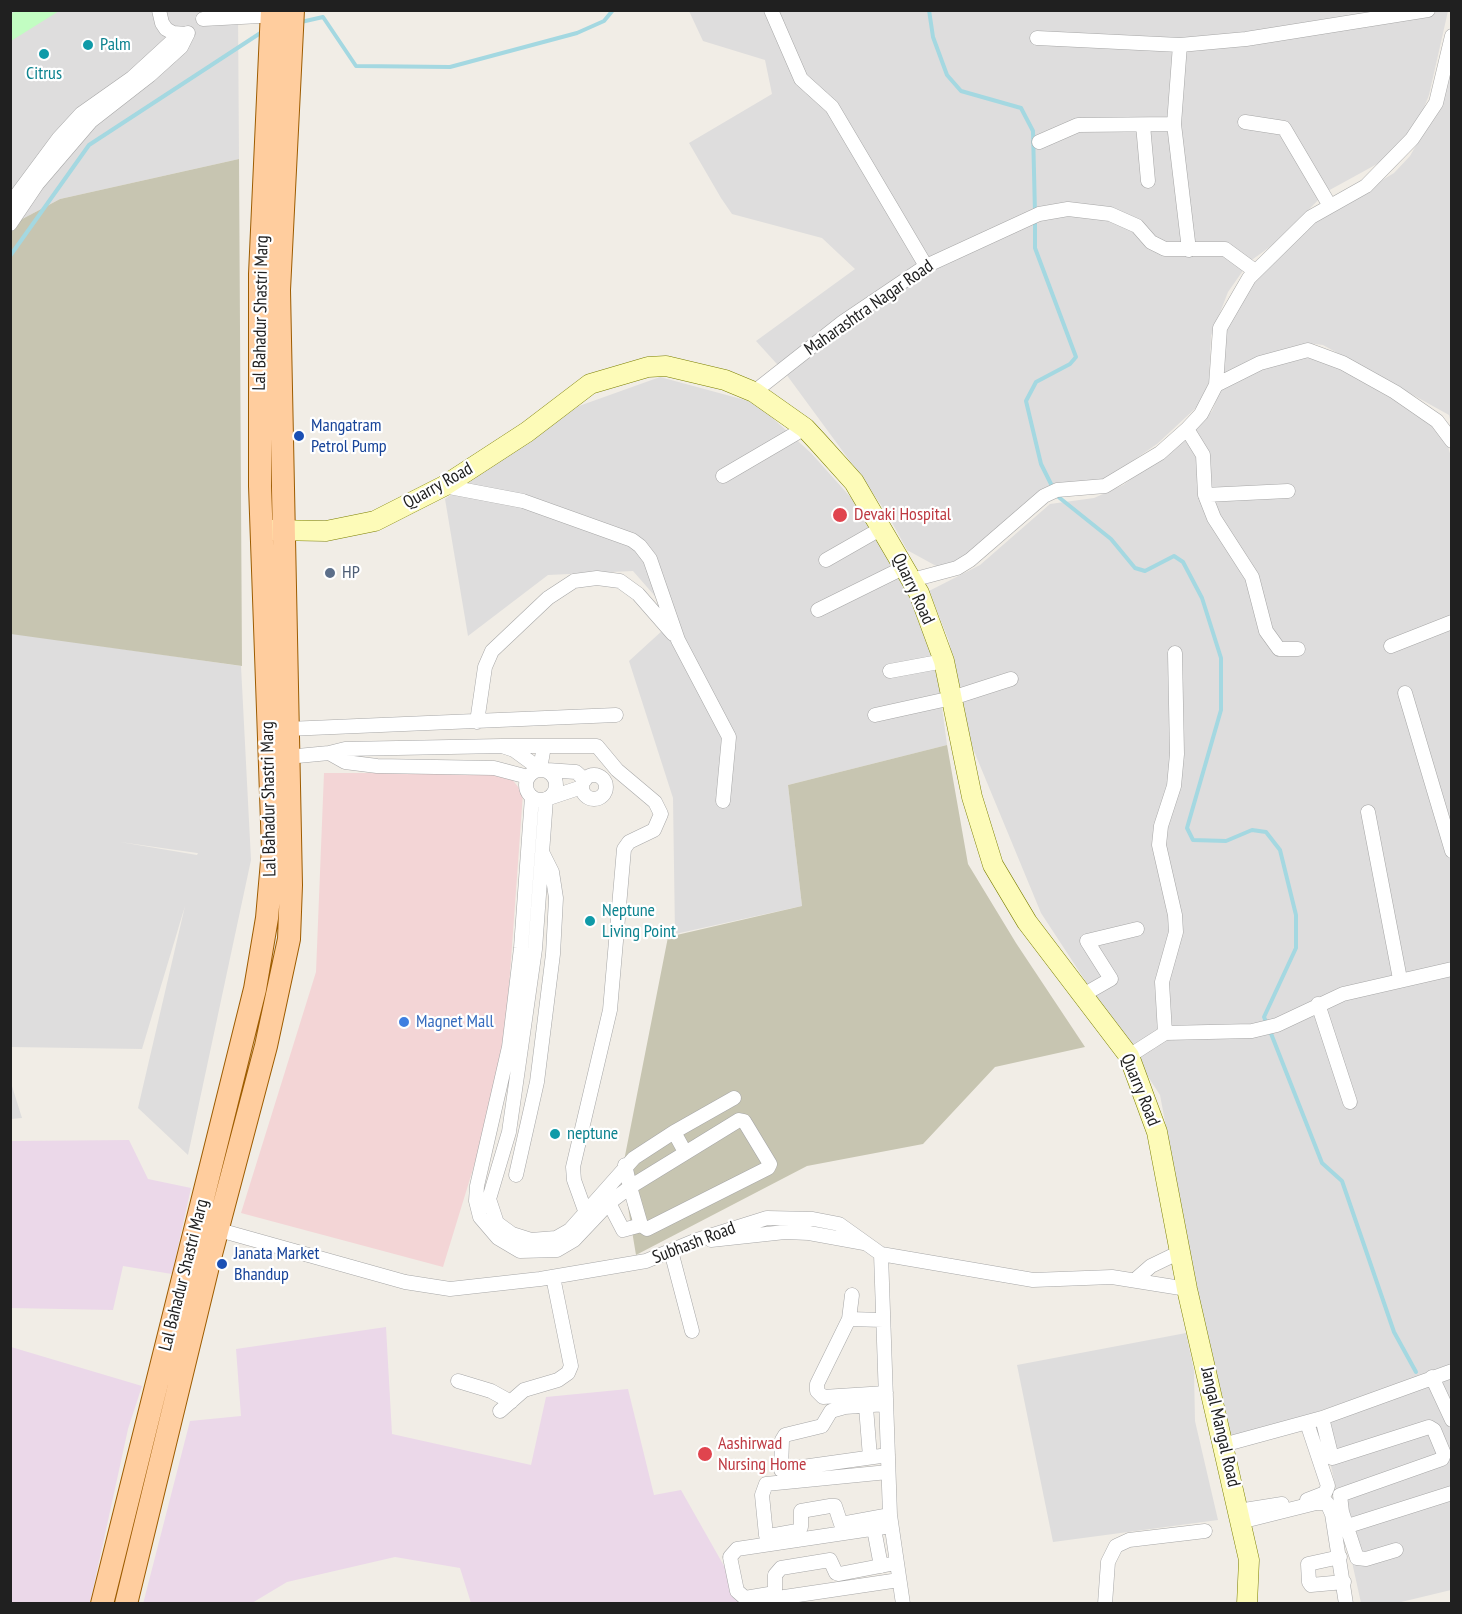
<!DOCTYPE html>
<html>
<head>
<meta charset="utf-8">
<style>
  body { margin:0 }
  #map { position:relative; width:1462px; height:1614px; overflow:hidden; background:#f1ede6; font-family:"PT Sans Narrow",sans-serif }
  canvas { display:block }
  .frame { position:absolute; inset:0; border:12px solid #202020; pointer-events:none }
</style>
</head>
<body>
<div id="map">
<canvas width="1462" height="1614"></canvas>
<div class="frame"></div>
</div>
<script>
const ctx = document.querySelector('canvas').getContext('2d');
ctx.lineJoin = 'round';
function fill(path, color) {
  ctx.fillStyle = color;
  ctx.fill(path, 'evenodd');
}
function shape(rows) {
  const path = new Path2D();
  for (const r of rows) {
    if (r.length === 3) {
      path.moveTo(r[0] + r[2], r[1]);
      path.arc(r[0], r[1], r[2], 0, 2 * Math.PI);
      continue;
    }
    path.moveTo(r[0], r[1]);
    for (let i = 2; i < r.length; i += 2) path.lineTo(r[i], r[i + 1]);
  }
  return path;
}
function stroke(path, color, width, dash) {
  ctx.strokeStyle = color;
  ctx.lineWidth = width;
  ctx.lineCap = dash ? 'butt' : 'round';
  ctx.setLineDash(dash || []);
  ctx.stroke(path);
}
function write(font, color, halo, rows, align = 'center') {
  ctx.font = font + ' "PT Sans Narrow",sans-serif';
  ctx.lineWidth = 4.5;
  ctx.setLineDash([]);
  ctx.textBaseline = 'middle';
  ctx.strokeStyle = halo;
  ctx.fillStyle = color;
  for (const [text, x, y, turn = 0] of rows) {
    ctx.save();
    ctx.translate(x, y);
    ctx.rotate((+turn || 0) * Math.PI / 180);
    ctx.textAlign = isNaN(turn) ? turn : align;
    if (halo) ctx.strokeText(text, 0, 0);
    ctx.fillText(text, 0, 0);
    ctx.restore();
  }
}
fill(shape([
  [11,11,238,11,239,159,60,199,11,225],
  [689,11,1448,11,1429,95,1418,123,1388,158,1326,192,1278,241,1249,262,1228,292,1211,336,1209,382,1200,404,1157,444,1105,480,1070,483,952,564,938,567,907,550,888,515,858,472,786,374,756,341,855,269,822,238,732,214,721,198,689,143,772,94,765,60,703,41],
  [1451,63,1451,424,1449,415,1323,345,1307,343,1249,360,1236,371,1222,376,1226,327,1244,290,1322,216,1394,173,1410,156,1443,98],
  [1304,354,1320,356,1433,419,1445,435,1452,461,1451,1366,1302,1417,1225,1439,1160,1095,1041,913,969,739,949,641,929,591,980,565,1050,504,1094,498,1123,485,1174,448,1199,425,1212,411,1221,389,1261,369],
  [660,377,756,403,811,453,854,501,898,569,926,633,939,685,947,745,788,785,802,906,675,934,673,798,629,661,675,619,633,571,548,575,468,636,445,499,579,406],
  [11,633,241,666,251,860,188,1155,138,1108,185,906,142,1049,11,1047],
  [120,842,197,853,198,853,197,855],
  [10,1083,11,1083,22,1118,11,1119],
  [1186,1333,1194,1371,1195,1421,1218,1520,1053,1542,1017,1365],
  [1451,1376,1451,1590,1397,1603,1361,1603,1322,1425]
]), '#dedddd');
fill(shape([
  [324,773,507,773,523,793,503,1071,443,1267,241,1213,316,972]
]), '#f3d5d6');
fill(shape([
  [129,1140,148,1179,191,1188,172,1274,123,1266,113,1310,11,1308,11,1141],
  [386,1327,392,1434,531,1465,546,1397,628,1389,654,1495,681,1490,745,1603,471,1603,460,1568,395,1557,287,1582,252,1603,143,1604,190,1421,241,1416,236,1349],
  [11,1347,142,1386,128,1429,90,1603,11,1603]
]), '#ebd8e9');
fill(shape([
  [239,159,242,666,11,634,11,225,60,199],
  [947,745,968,864,1016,943,1085,1047,995,1067,923,1144,807,1166,636,1255,622,1171,668,937,802,906,788,785]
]), '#c7c5b1');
fill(shape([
  [17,10,59,10,59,11,11,41,11,14]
]), '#c2fdc2');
stroke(shape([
  [929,10,933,37,947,75,961,91,1021,108,1033,131,1035,213],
  [301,22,323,17,356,66,450,67,577,33,604,21,613,10],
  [1035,221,1035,248,1076,357,1070,364,1036,382,1026,401,1041,464,1053,488],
  [10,256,89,145,265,30],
  [1056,495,1111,539,1135,568,1145,571,1174,556,1183,562,1202,598,1221,658,1221,710,1187,828,1193,840,1226,841,1252,830,1266,832,1280,850,1296,915,1296,948,1264,1017,1267,1024],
  [1270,1031,1322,1163,1342,1181,1394,1332,1416,1372]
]), '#a4d8e1', 4);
const street = shape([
  [159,10,162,23,166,29,173,33,186,34],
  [771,10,801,79,832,107,926,266],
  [203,19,279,15],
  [1037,38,1180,45,1246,39,1428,10],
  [1180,45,1174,124,1189,250],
  [1245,122,1284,128,1330,206],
  [1143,125,1148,181],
  [1039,142,1078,125,1174,124],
  [10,204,59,138,81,114,132,78,180,34],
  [10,224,37,184,91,121,150,75,181,47,188,33],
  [1216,385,1260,363,1308,350,1343,363,1395,392,1437,421,1452,441],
  [754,392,843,322,926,266,1039,214,1068,209,1110,214,1137,226,1151,242,1165,249,1225,249,1255,271],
  [1187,429,1203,455,1205,495,1214,518,1252,577,1266,631,1279,649,1298,649],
  [723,476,805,428],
  [444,486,523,501,632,540,640,546,650,559,678,640,729,737,723,801],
  [1205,495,1288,491],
  [826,560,882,528],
  [912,580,957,568,970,560,1044,496,1057,490,1105,486,1160,453,1187,429,1201,414,1216,385,1220,328,1249,278,1311,217,1366,186,1412,139,1436,103,1452,36],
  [818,610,905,567],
  [1391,646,1452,622],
  [890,671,944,661],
  [1405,693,1452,851],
  [875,715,952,698,1011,679],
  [477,722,485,667,492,651,548,598,574,581,597,578,620,581,638,594,673,634],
  [287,729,616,715],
  [502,746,597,746,617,770,655,802,661,814,654,830,629,842,624,849,610,1010,573,1167,574,1180,588,1219],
  [329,753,345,762,377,766,494,768,528,777],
  [287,757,329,753,345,749,502,746,514,750,540,769,544,746],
  [541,785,15],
  [547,770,576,772,585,780],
  [594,787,12],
  [582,787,546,799,535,949,518,1069,509,1132,489,1199,497,1223,512,1234,531,1240,556,1238,570,1230,634,1158,674,1132,685,1152],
  [532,797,521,948,509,1047,477,1186,476,1201,480,1217,498,1238,520,1251,557,1250,574,1240,609,1203,630,1187,739,1120,744,1121,770,1164,768,1168,647,1229,641,1225,630,1187,625,1165],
  [1368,812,1400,979],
  [1083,995,1111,979,1087,941,1137,929],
  [1318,1004,1350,1102],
  [1165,1033,1162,982,1176,932,1175,915,1159,845,1161,826,1174,786,1177,754,1175,653],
  [1129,1056,1165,1033,1252,1031,1277,1025,1343,994,1452,969],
  [674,1132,734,1098],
  [516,1175,537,1082,553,954,556,898,552,872,543,854],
  [609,1203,623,1230,641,1225],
  [212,1228,405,1282,450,1289,540,1279,646,1261,697,1240,767,1218,813,1219,839,1224,881,1254,1033,1280,1112,1277,1187,1289],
  [711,1240,785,1232,809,1233,864,1243],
  [671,1251,692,1331],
  [881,1254,890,1515,903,1604],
  [1135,1280,1151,1266,1180,1252],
  [852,1295,849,1319,817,1384,817,1391,823,1397,886,1393],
  [849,1319,883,1320],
  [1432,1377,1452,1420],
  [458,1381,491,1391,511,1402],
  [886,1404,845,1407,831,1411,822,1426,785,1435,782,1440,781,1470,888,1455],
  [866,1407,870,1457],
  [500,1411,524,1390,558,1380,568,1373,571,1366,553,1277],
  [1322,1418,1332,1458,1429,1427,1434,1430,1444,1454,1442,1459,1340,1495,1342,1512,1357,1558,1366,1559,1396,1550],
  [1307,1423,1328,1486,1325,1493,1307,1500],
  [1223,1445,1322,1418,1452,1371],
  [888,1472,766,1484,762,1495,766,1535,769,1536,797,1531,801,1527,801,1511,830,1506,835,1506,841,1524,890,1515],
  [1238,1511,1282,1504],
  [1240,1522,1316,1503,1327,1503,1332,1514,1346,1604],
  [891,1526,737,1549,730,1557,737,1591,745,1598,775,1593,775,1575,781,1568,830,1560,836,1573,839,1574,896,1563],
  [1348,1526,1452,1493],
  [874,1529,881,1566],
  [1340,1557,1308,1564,1309,1582,1311,1585,1344,1582],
  [769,1602,771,1599,899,1580],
  [1105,1604,1108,1562,1116,1546,1129,1540,1205,1531]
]);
const secondary = shape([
  [271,530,326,531,375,521,444,486,527,432,590,384,648,367,666,366,725,380,754,392,805,428,818,442,854,482,919,593,944,661,972,797,993,865,1027,922,1129,1056,1157,1132,1187,1289,1249,1560,1247,1604]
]);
const primary = shape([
  [102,1604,255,989,267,918,273,850,260,486,260,274,272,10],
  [126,1604,210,1258,266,1046,289,939,291,885,279,290,293,10]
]);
stroke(street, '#a7a7a7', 15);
stroke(secondary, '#7b7f00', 21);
stroke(primary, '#9d5c00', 24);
stroke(street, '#fff', 14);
stroke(secondary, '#fdfbb8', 20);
stroke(primary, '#ffcd9e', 22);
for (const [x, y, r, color] of [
  [88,45,6,"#0f9aa8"],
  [44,54,6,"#0f9aa8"],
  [299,436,6,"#1a4fb4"],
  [840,515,8,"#e0444e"],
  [330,573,6,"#5c6f8a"],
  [590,921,6,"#0f9aa8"],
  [404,1022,6,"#3f7fe0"],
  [555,1134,6,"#0f9aa8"],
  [222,1264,6,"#1a4fb4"],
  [705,1454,8,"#e0444e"]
]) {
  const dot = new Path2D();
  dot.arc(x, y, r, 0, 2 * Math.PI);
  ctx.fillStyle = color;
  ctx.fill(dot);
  stroke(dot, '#fff', 2);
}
write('18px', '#0d838f', '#fff', [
  ["Palm",100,45],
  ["Citrus",44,74,"center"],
  ["Neptune",602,911],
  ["Living Point",602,932],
  ["neptune",567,1134]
], 'left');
write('18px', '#202020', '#fff', [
  ["Maharashtra Nagar Road",869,308,-35],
  ["Lal Bahadur Shastri Marg",261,313,-89],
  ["Quarry Road",438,486,-29],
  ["Quarry Road",913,589,65],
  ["Lal Bahadur Shastri Marg",269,799,-91],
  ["Quarry Road",1140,1090,68],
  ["Subhash Road",694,1243,-21],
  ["Lal Bahadur Shastri Marg",184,1275,-76],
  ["Jangal Mangal Road",1220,1427,77]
]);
write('18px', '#164399', '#fff', [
  ["Mangatram",311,426],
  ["Petrol Pump",311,447],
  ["Janata Market",234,1254],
  ["Bhandup",234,1275]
], 'left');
write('18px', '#be3a42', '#fff', [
  ["Devaki Hospital",854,515],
  ["Aashirwad",718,1444],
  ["Nursing Home",718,1465]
], 'left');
write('18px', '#4e5e75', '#fff', [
  ["HP",342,573]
], 'left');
write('18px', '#366cbe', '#fff', [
  ["Magnet Mall",416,1022]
], 'left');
</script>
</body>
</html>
